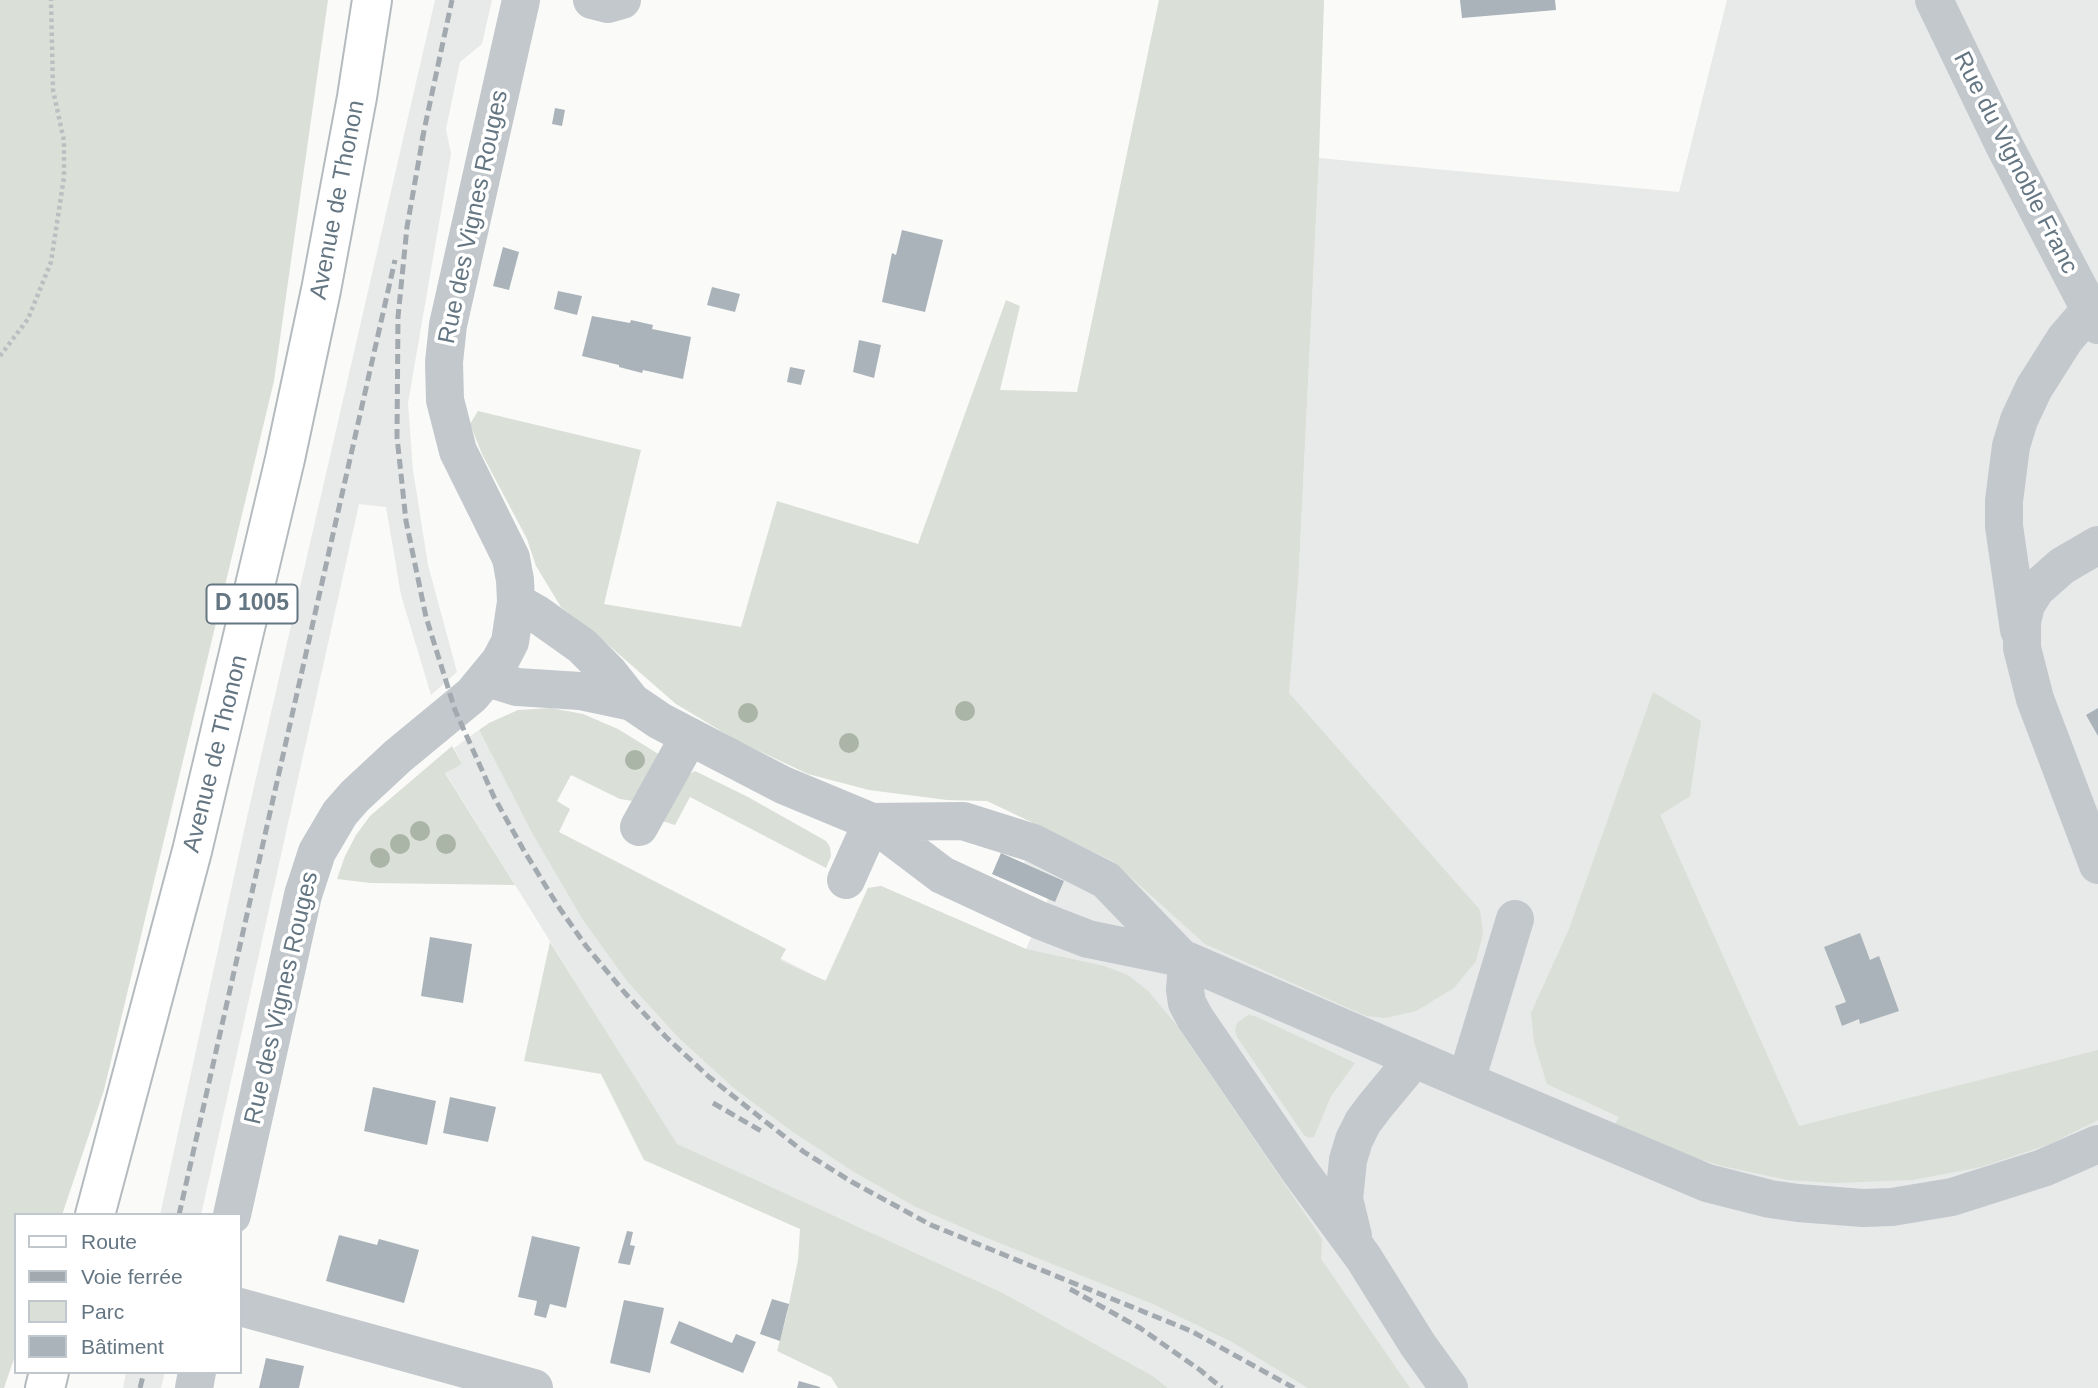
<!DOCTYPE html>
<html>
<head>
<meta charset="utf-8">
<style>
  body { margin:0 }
  #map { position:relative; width:2098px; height:1388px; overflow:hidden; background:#fafaf8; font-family:Arial,sans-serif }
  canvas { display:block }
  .legend { position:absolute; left:14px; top:1213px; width:228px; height:161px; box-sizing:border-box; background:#fff; border:2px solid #c1c8cd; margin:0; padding:9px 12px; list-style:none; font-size:21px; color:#657683 }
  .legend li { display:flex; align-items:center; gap:14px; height:35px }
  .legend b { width:35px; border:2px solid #c1c8cd }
</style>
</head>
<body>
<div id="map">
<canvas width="2098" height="1388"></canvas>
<ul class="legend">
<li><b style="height:9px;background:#fff"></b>Route</li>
<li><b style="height:9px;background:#a2aab0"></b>Voie ferrée</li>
<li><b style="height:19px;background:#dadfd7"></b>Parc</li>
<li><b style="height:19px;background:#aab3b9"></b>Bâtiment</li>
</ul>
</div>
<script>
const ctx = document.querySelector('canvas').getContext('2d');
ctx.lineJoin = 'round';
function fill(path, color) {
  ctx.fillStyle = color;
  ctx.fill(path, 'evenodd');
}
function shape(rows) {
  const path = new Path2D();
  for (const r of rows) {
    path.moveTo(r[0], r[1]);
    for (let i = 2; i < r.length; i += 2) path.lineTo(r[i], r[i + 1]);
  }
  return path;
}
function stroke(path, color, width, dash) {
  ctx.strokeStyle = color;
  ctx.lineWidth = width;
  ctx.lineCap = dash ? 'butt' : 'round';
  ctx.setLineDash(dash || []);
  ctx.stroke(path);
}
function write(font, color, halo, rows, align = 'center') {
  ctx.font = font + ' Arial,sans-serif';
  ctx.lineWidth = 7;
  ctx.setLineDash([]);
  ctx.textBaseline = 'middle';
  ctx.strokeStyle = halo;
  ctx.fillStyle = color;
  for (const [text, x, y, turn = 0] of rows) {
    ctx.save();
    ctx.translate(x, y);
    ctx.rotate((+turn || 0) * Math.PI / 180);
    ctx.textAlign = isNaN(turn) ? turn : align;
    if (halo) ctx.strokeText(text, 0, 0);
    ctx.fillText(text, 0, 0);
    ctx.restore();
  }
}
fill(shape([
  [435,0,492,0,482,44,460,62,446,129,451,154,408,403,413,470,428,565,457,672,431,695,401,595,386,507,359,504,201,1215,160,1215,247,817],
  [1727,0,2098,0,2098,1388,1168,1388,1153,1376,1003,1293,676,1144,445,772,462,764,454,748,479,730,531,831,825,981,868,888,881,886,1026,949,1048,899,1055,901,1064,881,1024,863,1095,692,1299,568,1319,158,1679,192],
  [126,1372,165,1372,161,1388,123,1388]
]), '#e8e9e9');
fill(shape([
  [0,0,328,0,274,381,104,1090,62,1215,16,1215,16,1353,4,1388,0,1388],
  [1159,0,1324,0,1319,158,1299,568,1289,693,1480,910,1483,933,1476,961,1454,988,1416,1011,1385,1018,1366,1016,1205,944,1113,861,987,801,947,800,869,790,808,774,736,740,676,704,606,643,561,607,536,566,527,539,482,454,470,424,478,411,641,450,604,604,741,627,777,501,918,544,1006,300,1020,306,1000,390,1077,392],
  [1653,692,1701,721,1690,796,1660,815,1799,1126,2098,1050,2098,1120,2050,1144,1981,1167,1913,1180,1834,1183,1787,1180,1722,1166,1683,1154,1615,1124,1619,1117,1547,1084,1534,1042,1531,1013,1569,929],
  [551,708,583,714,618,729,660,755,633,801,620,799,571,775,557,801,570,809,559,832,786,949,780,960,794,967,826,981,868,888,881,886,1026,949,1104,966,1128,975,1148,991,1175,1023,1322,1239,1321,1259,1410,1388,1308,1388,1232,1342,1153,1304,982,1236,916,1207,854,1172,793,1132,735,1089,679,1038,627,981,583,920,531,831,479,730,489,723,518,710],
  [452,746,462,764,445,773,515,885,371,883,337,879,345,856,356,835,370,816],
  [695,771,748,797,826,841,830,847,831,856,826,868,690,797,675,825,662,821,682,778],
  [550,942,677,1144,1003,1293,1153,1376,1168,1388,838,1388,831,1377,777,1351,786,1318,798,1260,800,1229,644,1160,601,1074,524,1061],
  [1248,1015,1255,1016,1355,1063,1331,1096,1314,1137,1309,1138,1304,1135,1237,1037,1235,1030,1237,1023]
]), '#dadfd7');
fill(shape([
  [1460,0,1555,0,1556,10,1462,18],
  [555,108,565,110,562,126,552,124],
  [902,230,943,240,925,312,882,302,892,253,896,255],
  [503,247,519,252,509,290,493,286],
  [712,287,740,294,735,312,707,305],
  [558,291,582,296,577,315,554,309],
  [592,316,630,323,631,320,653,325,652,329,691,337,683,379,643,370,642,373,619,367,619,365,582,356],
  [859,340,881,345,874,378,853,372],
  [790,367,805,370,801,385,787,382],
  [2098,708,2098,736,2086,715],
  [1001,853,1064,881,1055,902,992,874],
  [1860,933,1870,960,1879,956,1899,1011,1860,1024,1859,1019,1842,1026,1835,1006,1846,1002,1824,947],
  [430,937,472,944,463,1003,421,996],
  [373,1087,436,1101,427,1145,364,1131],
  [450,1097,496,1107,488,1142,443,1133],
  [627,1231,633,1232,630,1245,635,1246,630,1265,618,1263],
  [339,1235,377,1245,379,1239,419,1250,404,1303,326,1281],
  [532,1236,580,1247,566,1308,550,1304,546,1318,534,1315,537,1301,518,1297],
  [772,1299,789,1304,780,1341,760,1334],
  [624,1300,664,1308,650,1373,610,1363],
  [679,1321,732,1343,736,1334,756,1342,743,1373,670,1343],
  [266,1358,304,1366,299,1388,259,1388],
  [799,1381,820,1387,820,1388,797,1388]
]), '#aab3b9');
const major = shape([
  [95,1215,192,851,285,459,321,290,357,97,372,0],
  [45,1388,49,1372]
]);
stroke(major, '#b5babe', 42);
stroke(shape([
  [0,356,28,319,51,262,64,177,64,141,53,90,51,0]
]), '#bbbfc2', 4.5, [3.5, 3.5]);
stroke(shape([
  [592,0,608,4,622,0],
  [1934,0,2005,147,2098,325],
  [2098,545,2062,566,2036,589,2026,605,2022,622,2022,648,2035,699,2098,865],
  [516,602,537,614,582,646,609,673,632,702,660,721,783,785,872,822,942,875,1039,920,1088,939,1181,958,1466,1081,1707,1183,1770,1199,1798,1203,1863,1208,1892,1207,1952,1197,2043,1168,2098,1144],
  [2019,630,2004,526,2004,501,2011,446,2019,420,2034,388,2065,339,2090,310],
  [488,678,517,687,580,691,632,702],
  [872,822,963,821,1033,843,1106,880,1181,958],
  [639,827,689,737],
  [846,880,872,822],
  [1190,962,1186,976,1185,990,1187,1003,1195,1018,1299,1170,1363,1257,1418,1345,1449,1388],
  [1466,1081,1515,919],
  [232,1215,303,895,317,852,340,813,355,796,398,756,472,695,500,661,510,642,516,602,515,580,511,558,458,451,445,400,444,362,448,325,521,0],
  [1353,1236,1344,1199,1348,1160,1354,1140,1363,1122,1375,1106,1414,1059],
  [240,1307,534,1388],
  [194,1388,197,1372]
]), '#c3c8cc', 38);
stroke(major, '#fff', 38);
stroke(shape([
  [424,131,407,227,398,317,397,437,406,521,426,617,455,710,494,797,523,849,558,906,586,946,625,993,666,1037,709,1077,804,1152,852,1182,931,1225,1191,1331,1294,1388],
  [422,140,452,0],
  [713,1103,763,1132],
  [179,1215,395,260],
  [1070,1289,1140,1328,1200,1370,1222,1388],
  [140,1388,144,1372]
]), '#a2aab0', 5, [10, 5]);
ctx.fillStyle = '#aab4a7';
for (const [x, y] of [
  [965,711],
  [748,713],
  [849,743],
  [635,760],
  [420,831],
  [400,844],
  [446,844],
  [380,858]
]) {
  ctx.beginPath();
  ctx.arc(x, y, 10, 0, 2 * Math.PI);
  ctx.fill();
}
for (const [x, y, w] of [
  [252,604,91]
]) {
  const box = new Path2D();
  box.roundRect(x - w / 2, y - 19.5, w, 39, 5);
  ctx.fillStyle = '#fff';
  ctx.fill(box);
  stroke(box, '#657683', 2);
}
write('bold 23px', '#657683', null, [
  ["D 1005",252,604]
]);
write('24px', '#657683', '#fff', [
  ["Rue du Vignoble Franc",2015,163,63],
  ["Avenue de Thonon",338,200,-79],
  ["Rue des Vignes Rouges",474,217,-78],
  ["Avenue de Thonon",216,754,-76],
  ["Rue des Vignes Rouges",282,998,-77]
]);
</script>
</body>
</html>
